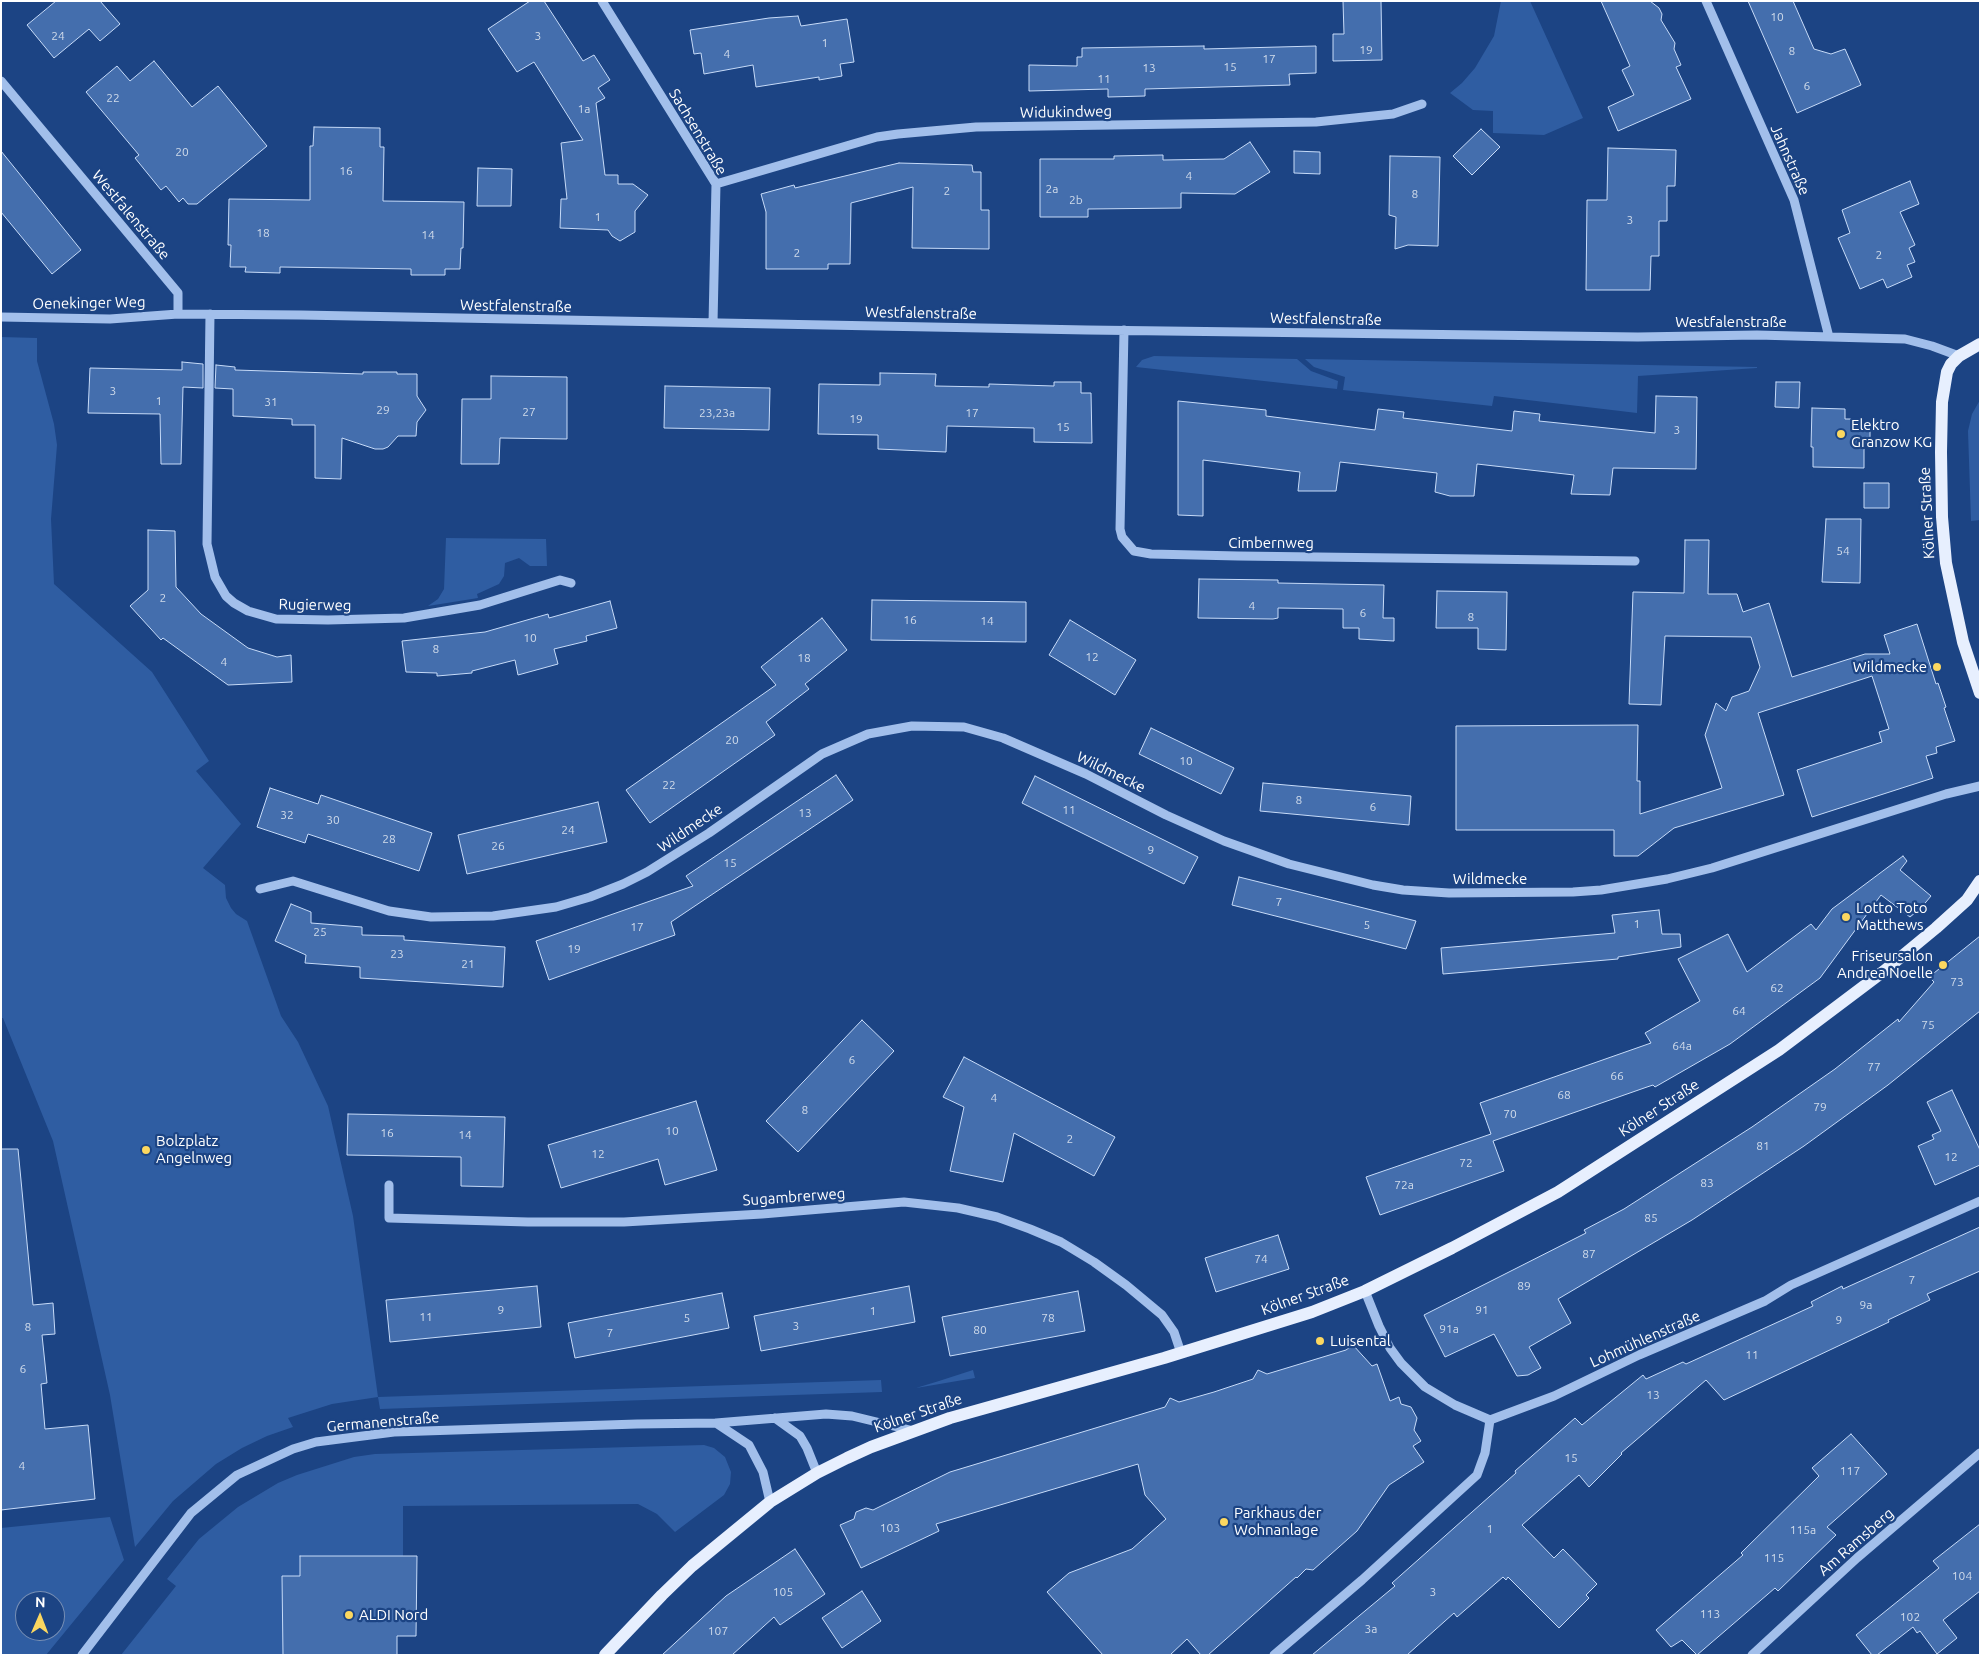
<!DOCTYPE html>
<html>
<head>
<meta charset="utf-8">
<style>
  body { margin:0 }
  #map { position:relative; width:1981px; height:1656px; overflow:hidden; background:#1c4484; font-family:Ubuntu,sans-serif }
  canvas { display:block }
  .frame { position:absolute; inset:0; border:2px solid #fff; pointer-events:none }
  .north { position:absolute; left:15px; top:1591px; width:50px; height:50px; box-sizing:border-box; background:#1c4484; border:1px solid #778fb5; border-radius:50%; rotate:1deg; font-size:14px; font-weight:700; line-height:20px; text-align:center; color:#fff }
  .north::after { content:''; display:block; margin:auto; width:18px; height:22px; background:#fbd760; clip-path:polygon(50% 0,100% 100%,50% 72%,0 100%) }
</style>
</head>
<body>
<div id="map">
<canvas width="1981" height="1656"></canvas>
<div class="frame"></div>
<div class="north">N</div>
</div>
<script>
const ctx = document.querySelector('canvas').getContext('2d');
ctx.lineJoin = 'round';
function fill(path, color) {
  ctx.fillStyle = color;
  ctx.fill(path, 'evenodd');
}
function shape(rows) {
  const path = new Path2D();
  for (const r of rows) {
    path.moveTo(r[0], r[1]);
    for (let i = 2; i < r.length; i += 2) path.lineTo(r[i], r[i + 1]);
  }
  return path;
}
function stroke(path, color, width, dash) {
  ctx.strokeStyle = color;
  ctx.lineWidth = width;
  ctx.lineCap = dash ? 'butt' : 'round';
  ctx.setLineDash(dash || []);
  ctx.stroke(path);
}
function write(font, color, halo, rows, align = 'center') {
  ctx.font = font + ' Ubuntu,sans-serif';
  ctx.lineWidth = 4.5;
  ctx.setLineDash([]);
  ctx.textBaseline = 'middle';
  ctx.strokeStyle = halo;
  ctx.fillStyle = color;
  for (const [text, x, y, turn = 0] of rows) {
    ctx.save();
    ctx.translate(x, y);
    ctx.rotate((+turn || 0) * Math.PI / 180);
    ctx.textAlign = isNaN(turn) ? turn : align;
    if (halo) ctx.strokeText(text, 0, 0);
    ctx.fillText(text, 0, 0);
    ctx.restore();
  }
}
fill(shape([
  [1501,1,1530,1,1583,118,1544,135,1493,133,1493,111,1473,110,1450,93,1462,83,1475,68,1494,36],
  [1,337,37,338,37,361,54,424,57,445,51,519,54,584,152,672,209,761,196,771,241,824,203,868,225,885,226,898,231,908,236,914,247,921,281,1016,298,1042,328,1106,353,1216,378,1397,881,1380,882,1392,380,1409,378,1397,332,1404,288,1418,293,1427,267,1436,242,1448,216,1464,173,1501,135,1547,110,1395,53,1141,3,1018,1,1018],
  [1154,356,1297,359,1311,371,1338,381,1337,389,1136,367,1142,360],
  [1305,359,1757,367,1757,368,1638,376,1637,413,1494,396,1492,406,1343,390,1345,377,1314,367],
  [1980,400,1980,520,1971,521,1968,431,1972,414],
  [446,538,546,539,547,566,530,566,519,558,505,563,504,576,499,584,477,594,478,598,428,606,438,599,444,589],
  [973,1370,975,1378,916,1388,939,1381],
  [704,1445,714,1448,725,1457,731,1472,730,1484,724,1495,675,1532,657,1514,638,1504,403,1506,403,1556,300,1556,300,1576,283,1576,283,1655,121,1655,176,1586,167,1579,199,1539,238,1507,278,1483,297,1475,354,1457,375,1454],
  [110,1517,124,1560,46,1655,1,1655,1,1528],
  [25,1601,55,1601,55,1631,25,1631]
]), '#2f5da2');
const building = shape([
  [56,1,100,1,120,24,100,41,89,29,54,58,27,25,56,1],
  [530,1,544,1,583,61,594,55,610,80,598,88,605,98,596,103,605,175,618,175,618,184,633,184,648,195,635,211,635,232,620,241,612,236,608,230,560,228,561,199,567,199,561,143,583,140,534,62,517,72,488,29,530,1],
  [1343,1,1381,1,1382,60,1333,61,1333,34,1344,34,1343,1],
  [1601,1,1650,1,1659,8,1662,14,1661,20,1675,43,1674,49,1681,65,1676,67,1691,99,1618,131,1608,107,1634,95,1622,70,1630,66,1601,1],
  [1748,1,1793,1,1814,49,1831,54,1845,49,1861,85,1797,113,1748,1],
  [798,16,801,26,847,19,854,62,840,64,842,76,819,80,819,77,756,87,753,65,704,74,701,53,694,54,690,30,769,18,798,16],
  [1204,46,1204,49,1316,46,1316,73,1289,74,1290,85,1145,89,1145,96,1108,97,1108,89,1029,91,1029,65,1077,66,1077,57,1082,57,1082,48,1204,46],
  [154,61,192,107,218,86,267,146,197,204,188,204,183,198,179,202,166,186,161,190,135,158,139,155,86,92,117,66,130,81,154,61],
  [314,127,380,128,380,147,384,147,383,201,464,202,463,248,461,248,460,269,445,269,445,275,411,275,411,269,280,267,280,273,245,272,246,267,230,267,231,245,228,245,229,199,310,200,310,146,313,146,314,127],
  [1481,129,1500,147,1472,175,1453,156,1481,129],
  [1250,142,1270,172,1235,194,1181,193,1181,208,1088,209,1088,217,1040,217,1040,159,1114,159,1114,156,1163,155,1163,160,1224,159,1250,142],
  [1608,148,1676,150,1675,186,1667,186,1667,221,1659,221,1659,256,1651,256,1650,290,1586,290,1587,200,1607,200,1608,148],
  [1,151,81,250,52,274,1,212,1,151],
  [1294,151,1320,152,1320,174,1294,173,1294,151],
  [1390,156,1440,157,1438,246,1408,245,1395,249,1396,217,1389,215,1390,156],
  [899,163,972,165,973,172,981,172,981,210,989,210,989,249,912,248,913,187,851,203,850,264,828,264,828,269,766,269,766,212,761,194,794,185,795,188,899,163],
  [478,168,512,169,511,206,477,206,478,168],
  [1910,181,1919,204,1900,212,1915,245,1909,248,1915,262,1907,265,1912,277,1887,288,1883,279,1860,289,1838,238,1850,233,1842,210,1910,181],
  [182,362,203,364,203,388,183,387,181,464,161,464,160,414,88,413,90,368,182,370,182,362],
  [216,365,235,367,235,370,363,374,363,372,397,372,397,374,417,374,417,396,426,410,417,422,416,436,398,436,388,447,383,449,375,449,342,438,341,479,315,478,315,425,292,425,292,419,233,416,233,389,215,388,216,365],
  [880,373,936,374,935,386,989,387,989,384,1054,386,1054,382,1081,382,1081,393,1091,393,1092,443,1034,442,1034,428,947,426,946,452,878,449,878,435,818,434,819,384,880,385,880,373],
  [491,376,567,377,567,439,500,438,499,464,461,464,462,399,491,399,491,376],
  [1776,382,1800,382,1799,408,1775,407,1776,382],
  [665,386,770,388,769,430,664,428,665,386],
  [1656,396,1697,397,1696,469,1613,468,1610,495,1571,494,1574,475,1477,464,1474,496,1450,496,1435,492,1437,473,1340,462,1336,491,1298,491,1300,472,1203,460,1203,516,1178,515,1178,401,1266,410,1266,416,1375,430,1378,409,1404,412,1403,418,1512,431,1514,411,1540,414,1539,421,1655,433,1656,396],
  [1812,408,1845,409,1845,419,1861,419,1870,429,1870,438,1864,445,1864,468,1813,467,1813,447,1811,447,1812,408],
  [1864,483,1889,483,1889,508,1864,508,1864,483],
  [1826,519,1861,519,1860,583,1822,582,1826,519],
  [148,530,175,531,176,587,201,614,248,648,277,657,291,655,292,682,228,685,163,638,161,640,130,606,148,590,148,530],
  [1685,540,1709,540,1708,594,1737,594,1743,612,1769,603,1792,677,1865,654,1890,654,1884,635,1917,624,1936,684,1938,683,1946,707,1944,708,1955,741,1936,747,1937,753,1926,756,1933,778,1812,817,1797,770,1882,742,1879,732,1889,729,1872,676,1758,713,1784,795,1674,828,1638,856,1614,856,1614,830,1456,830,1456,726,1638,725,1637,781,1640,781,1640,814,1722,788,1705,735,1716,703,1726,711,1732,697,1749,691,1760,667,1751,637,1665,636,1661,705,1629,704,1633,592,1684,593,1685,540],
  [1199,579,1278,580,1278,583,1384,585,1383,618,1394,618,1394,641,1359,639,1359,628,1343,628,1343,609,1278,608,1278,618,1273,619,1198,618,1199,579],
  [1437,591,1507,592,1506,650,1478,649,1478,628,1436,628,1437,591],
  [872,600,1026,602,1026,642,871,640,872,600],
  [610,601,617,628,586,636,587,641,554,649,558,664,518,675,515,660,472,671,472,673,437,676,437,673,406,672,402,641,485,632,548,614,549,618,610,601],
  [822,618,847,650,805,684,809,689,766,722,775,735,650,823,626,790,776,685,761,667,822,618],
  [1070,620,1136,660,1115,695,1049,655,1070,620],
  [1151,728,1234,768,1221,794,1139,754,1151,728],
  [836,775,853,800,671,922,675,935,549,980,536,941,693,886,686,876,836,775],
  [1035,776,1198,857,1184,884,1022,803,1035,776],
  [1263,783,1411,796,1409,825,1260,811,1263,783],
  [270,788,318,804,321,795,432,833,419,871,308,834,305,843,257,827,270,788],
  [598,802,607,842,467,874,458,835,598,802],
  [1903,856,1907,861,1900,870,1931,896,1921,908,1910,917,1881,895,1820,978,1730,1044,1655,1087,1653,1085,1647,1087,1493,1141,1504,1171,1380,1215,1366,1177,1491,1134,1480,1103,1651,1043,1645,1033,1700,1001,1678,959,1728,934,1747,972,1811,924,1816,930,1832,909,1903,856],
  [1239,877,1416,921,1406,949,1232,905,1239,877],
  [291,904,311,912,311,923,362,927,362,935,404,936,404,940,505,947,503,987,360,978,360,967,305,963,306,955,275,941,291,904],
  [1659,910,1662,934,1680,934,1681,947,1618,957,1618,959,1443,974,1441,948,1615,933,1612,915,1659,910],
  [1980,936,1980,1011,1888,1085,1804,1146,1692,1220,1558,1299,1571,1323,1529,1347,1541,1368,1528,1375,1517,1376,1494,1334,1445,1357,1424,1315,1586,1233,1584,1230,1624,1209,1752,1127,1835,1069,1898,1019,1899,1022,1934,982,1929,977,1980,936],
  [862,1020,894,1051,798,1152,766,1121,862,1020],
  [964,1057,1115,1137,1094,1176,1014,1133,1003,1182,950,1171,964,1107,943,1097,964,1057],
  [1952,1090,1980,1150,1980,1165,1935,1185,1918,1146,1934,1139,1932,1135,1941,1131,1927,1102,1952,1090],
  [696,1101,717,1170,665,1185,658,1159,561,1188,548,1145,696,1101],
  [348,1114,505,1117,503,1187,461,1186,461,1157,347,1155,348,1114],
  [1,1149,18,1149,33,1305,53,1303,55,1334,42,1335,47,1383,41,1384,45,1429,88,1425,95,1499,1,1510,1,1149],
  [1980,1227,1980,1271,1927,1294,1930,1300,1888,1320,1889,1322,1724,1400,1706,1380,1621,1453,1622,1454,1589,1487,1579,1475,1522,1525,1554,1558,1563,1549,1597,1584,1586,1595,1589,1598,1559,1628,1508,1577,1506,1580,1503,1577,1457,1617,1454,1613,1407,1655,1312,1655,1395,1586,1392,1583,1516,1473,1515,1471,1575,1418,1582,1425,1643,1375,1646,1379,1683,1362,1686,1364,1813,1306,1811,1302,1842,1286,1843,1289,1980,1227],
  [1278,1235,1289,1269,1216,1292,1205,1258,1278,1235],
  [537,1286,541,1327,390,1342,386,1300,537,1286],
  [909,1286,915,1322,761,1351,754,1316,909,1286],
  [1078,1291,1085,1331,950,1356,942,1317,1078,1291],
  [722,1293,729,1328,575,1358,568,1323,722,1293],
  [1353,1345,1372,1366,1377,1364,1390,1401,1399,1397,1401,1404,1411,1407,1417,1418,1414,1430,1421,1441,1413,1446,1424,1462,1389,1485,1357,1531,1313,1570,1306,1569,1297,1578,1296,1577,1208,1655,1201,1655,1187,1639,1170,1655,1103,1655,1047,1592,1069,1573,1132,1549,1166,1519,1145,1495,1138,1464,936,1524,939,1531,861,1568,840,1525,854,1519,856,1512,866,1508,873,1510,950,1472,1165,1407,1170,1398,1179,1402,1214,1392,1253,1379,1258,1370,1267,1374,1346,1350,1353,1345],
  [1851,1434,1887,1474,1827,1527,1836,1535,1778,1591,1775,1588,1697,1655,1682,1640,1671,1647,1656,1630,1743,1555,1741,1553,1819,1476,1812,1468,1851,1434],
  [1980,1524,1980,1591,1943,1620,1957,1638,1937,1654,1920,1631,1917,1633,1913,1627,1877,1655,1872,1655,1856,1635,1939,1568,1933,1561,1980,1524],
  [795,1549,825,1594,780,1625,774,1617,732,1655,662,1655,726,1596,795,1549],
  [300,1556,417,1556,416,1636,397,1636,397,1655,283,1655,282,1576,300,1576,300,1556],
  [862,1591,881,1621,842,1648,822,1618,862,1591]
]);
fill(building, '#446ead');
stroke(building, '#c7dbf8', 1);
stroke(shape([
  [602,1,716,184,713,323],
  [1706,1,1794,200,1829,337],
  [1,81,178,293,178,314],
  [716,184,877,137,898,134,976,127,1316,122,1393,114,1422,104],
  [210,314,207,544,215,577,226,596,234,603,248,611,276,619,328,620,404,618,480,605,560,580,571,583],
  [1,317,110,319,178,314,301,315,1087,330,1638,337,1757,335,1905,339,1932,346,1959,356],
  [1124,330,1120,529,1122,537,1134,551,1151,554,1238,556,1635,561],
  [260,889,293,881,389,911,431,917,493,916,556,907,590,897,623,884,647,872,709,833,822,754,868,734,912,726,964,727,1003,738,1086,774,1166,815,1224,841,1289,864,1373,885,1403,890,1449,893,1573,892,1601,890,1667,879,1712,868,1946,794,1980,786],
  [389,1185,389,1218,528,1222,624,1222,762,1214,904,1202,958,1208,997,1217,1030,1229,1061,1242,1094,1262,1126,1285,1162,1315,1174,1332,1181,1353],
  [1365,1291,1379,1326,1390,1348,1401,1363,1425,1387,1455,1405,1490,1420,1554,1396,1639,1355,1765,1301,1791,1285,1980,1201],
  [775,1418,800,1436,807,1448,817,1473],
  [716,1423,749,1445,763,1472,770,1502],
  [82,1655,191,1513,237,1475,293,1449,316,1442,394,1432,637,1424,716,1423,826,1414,852,1416,914,1431],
  [1274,1655,1362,1580,1477,1475,1485,1453,1490,1420],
  [1752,1655,1857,1558,1980,1453]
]), '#a2bfeb', 9);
stroke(shape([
  [1980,344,1959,356,1951,364,1947,372,1942,402,1941,452,1942,517,1946,563,1963,642,1980,693],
  [605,1655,662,1595,692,1566,770,1502,817,1473,847,1458,871,1447,950,1418,1164,1358,1312,1312,1365,1291,1452,1248,1558,1192,1779,1050,1884,971,1936,928,1967,900,1980,881]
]), '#e7effe', 12);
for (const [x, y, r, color] of [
  [1841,434,5,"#fbd760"],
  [1937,667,5,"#fbd760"],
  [1846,917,5,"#fbd760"],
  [1943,965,5,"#fbd760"],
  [146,1150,5,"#fbd760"],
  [1320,1341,5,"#fbd760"],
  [1224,1522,5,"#fbd760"],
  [349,1615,5,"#fbd760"]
]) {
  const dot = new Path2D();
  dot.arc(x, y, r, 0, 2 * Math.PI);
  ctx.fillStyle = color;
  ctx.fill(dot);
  stroke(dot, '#1c4484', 2);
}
write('12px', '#d0dbea', null, [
  ["10",1777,17],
  ["24",58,36],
  ["3",538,36],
  ["1",825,43],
  ["19",1366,50],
  ["8",1792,51],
  ["4",727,54],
  ["17",1269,59],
  ["15",1230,67],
  ["13",1149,68],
  ["11",1104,79],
  ["6",1807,86],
  ["22",113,98],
  ["1a",584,109],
  ["20",182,152],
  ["16",346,171],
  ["4",1189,176],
  ["2a",1052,189],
  ["2",947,191],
  ["8",1415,194],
  ["2b",1076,200],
  ["1",598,217],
  ["3",1630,220],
  ["18",263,233],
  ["14",428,235],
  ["2",797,253],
  ["2",1879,255],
  ["3",113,391],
  ["1",159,401],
  ["31",271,402],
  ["29",383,410],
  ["27",529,412],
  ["23,23a",717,413],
  ["17",972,413],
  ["19",856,419],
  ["15",1063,427],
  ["3",1677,430],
  ["54",1843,551],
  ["2",163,598],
  ["4",1252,606],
  ["6",1363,613],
  ["8",1471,617],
  ["16",910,620],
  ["14",987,621],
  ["10",530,638],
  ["8",436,649],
  ["12",1092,657],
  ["18",804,658],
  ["4",224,662],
  ["20",732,740],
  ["10",1186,761],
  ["22",669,785],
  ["8",1299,800],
  ["6",1373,807],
  ["11",1069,810],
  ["13",805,813],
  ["32",287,815],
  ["30",333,820],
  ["24",568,830],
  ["28",389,839],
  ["26",498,846],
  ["9",1151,850],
  ["15",730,863],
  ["7",1279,902],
  ["1",1637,924],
  ["5",1367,925],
  ["17",637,927],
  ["25",320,932],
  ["19",574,949],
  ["23",397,954],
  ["21",468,964],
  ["73",1957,982],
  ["62",1777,988],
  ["64",1739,1011],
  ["75",1928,1025],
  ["64a",1682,1046],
  ["6",852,1060],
  ["77",1874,1067],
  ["66",1617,1076],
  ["68",1564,1095],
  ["4",994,1098],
  ["79",1820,1107],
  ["8",805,1110],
  ["70",1510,1114],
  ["10",672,1131],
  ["16",387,1133],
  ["14",465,1135],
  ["2",1070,1139],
  ["81",1763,1146],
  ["12",598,1154],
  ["12",1951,1157],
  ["72",1466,1163],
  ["83",1707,1183],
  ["72a",1404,1185],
  ["85",1651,1218],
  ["87",1589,1254],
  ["74",1261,1259],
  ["7",1912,1280],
  ["89",1524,1286],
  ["9a",1866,1305],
  ["9",501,1310],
  ["91",1482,1310],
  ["1",873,1311],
  ["11",426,1317],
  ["5",687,1318],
  ["78",1048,1318],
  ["9",1839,1320],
  ["3",796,1326],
  ["8",28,1327],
  ["91a",1449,1329],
  ["80",980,1330],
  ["7",610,1333],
  ["11",1752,1355],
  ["6",23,1369],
  ["13",1653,1395],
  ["15",1571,1458],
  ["4",22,1466],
  ["117",1850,1471],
  ["103",890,1528],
  ["1",1490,1529],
  ["115a",1803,1530],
  ["115",1774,1558],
  ["104",1962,1576],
  ["105",783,1592],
  ["3",1433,1592],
  ["113",1710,1614],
  ["102",1910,1617],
  ["3a",1371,1629],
  ["107",718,1631]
]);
write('15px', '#fff', '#1c4484', [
  ["Widukindweg",1066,112,-1],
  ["Sachsenstraße",698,132,59],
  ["Jahnstraße",1790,160,66],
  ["Westfalenstraße",131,215,50],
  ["Oenekinger Weg",89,303,-1],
  ["Westfalenstraße",516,306,1],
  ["Westfalenstraße",921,313,1],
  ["Westfalenstraße",1326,319,1],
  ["Westfalenstraße",1731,322],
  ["Kölner Straße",1927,513,-93],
  ["Cimbernweg",1271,543],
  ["Rugierweg",315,605,1],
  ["Wildmecke",1111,772,26],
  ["Wildmecke",690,828,-34],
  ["Wildmecke",1490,879],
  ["Kölner Straße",1659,1108,-33],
  ["Sugambrerweg",794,1197,-4],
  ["Kölner Straße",1305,1295,-20],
  ["Lohmühlenstraße",1645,1339,-24],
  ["Kölner Straße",918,1413,-19],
  ["Germanenstraße",383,1422,-5],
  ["Am Ramsberg",1856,1542,-41]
]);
write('15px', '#fff', '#1c4484', [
  ["Elektro",1851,425],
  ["Granzow KG",1851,442],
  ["Wildmecke",1927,667,"right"],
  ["Lotto Toto",1856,908],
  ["Matthews",1856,925],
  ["Friseursalon",1933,956,"right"],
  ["Andrea Noelle",1933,973,"right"],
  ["Bolzplatz",156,1141],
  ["Angelnweg",156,1158],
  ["Luisental",1330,1341],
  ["Parkhaus der",1234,1513],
  ["Wohnanlage",1234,1530],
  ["ALDI Nord",359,1615]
], 'left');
</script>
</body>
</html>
